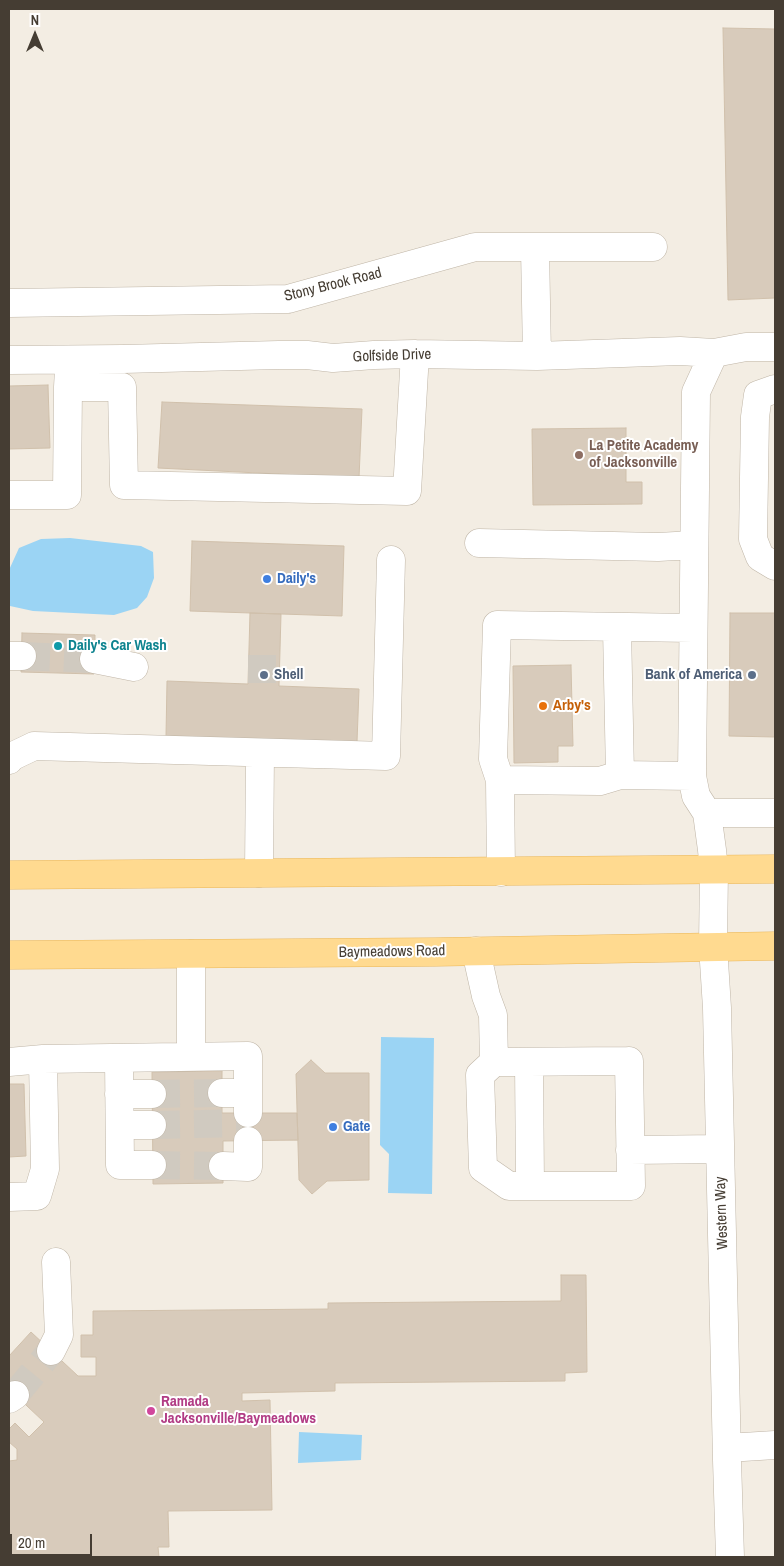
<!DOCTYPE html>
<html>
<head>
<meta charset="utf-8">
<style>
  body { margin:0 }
  #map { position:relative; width:784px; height:1566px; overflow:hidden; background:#f3ede3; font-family:"Archivo Narrow",sans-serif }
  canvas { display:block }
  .frame { position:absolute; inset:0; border:10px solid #453d33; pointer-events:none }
  .north { position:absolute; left:10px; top:10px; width:50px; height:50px; -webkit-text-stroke:4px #fff; paint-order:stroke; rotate:0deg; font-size:14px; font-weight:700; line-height:20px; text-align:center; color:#453d33 }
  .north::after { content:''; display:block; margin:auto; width:18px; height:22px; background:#453d33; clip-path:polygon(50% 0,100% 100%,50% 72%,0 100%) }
  .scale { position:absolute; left:10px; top:1534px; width:82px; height:22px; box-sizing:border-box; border:2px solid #453d33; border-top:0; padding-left:6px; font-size:15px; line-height:18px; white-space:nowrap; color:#453d33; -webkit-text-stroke:4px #fff; paint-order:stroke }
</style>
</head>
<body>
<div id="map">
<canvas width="784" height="1566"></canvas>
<div class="frame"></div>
<div class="north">N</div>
<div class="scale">20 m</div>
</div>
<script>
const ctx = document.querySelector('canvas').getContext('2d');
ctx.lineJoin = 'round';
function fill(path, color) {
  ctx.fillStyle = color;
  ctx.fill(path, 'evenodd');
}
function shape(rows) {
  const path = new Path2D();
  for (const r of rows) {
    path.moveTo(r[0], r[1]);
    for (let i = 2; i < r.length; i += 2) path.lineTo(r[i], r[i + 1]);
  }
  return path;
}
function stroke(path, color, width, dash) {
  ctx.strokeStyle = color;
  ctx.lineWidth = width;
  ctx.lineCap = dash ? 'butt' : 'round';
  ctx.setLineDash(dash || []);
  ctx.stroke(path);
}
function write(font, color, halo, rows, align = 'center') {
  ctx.font = font + ' "Archivo Narrow",sans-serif';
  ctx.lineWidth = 4;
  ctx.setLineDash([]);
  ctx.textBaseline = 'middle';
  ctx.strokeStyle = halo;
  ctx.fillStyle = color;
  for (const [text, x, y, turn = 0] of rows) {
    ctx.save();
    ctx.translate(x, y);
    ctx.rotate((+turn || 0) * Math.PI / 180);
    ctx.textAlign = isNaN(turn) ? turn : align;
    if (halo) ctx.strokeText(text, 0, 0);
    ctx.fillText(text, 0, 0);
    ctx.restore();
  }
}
fill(shape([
  [70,538,141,546,153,552,154,578,147,597,137,608,114,615,33,611,10,606,9,603,9,570,19,548,41,539],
  [381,1037,434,1038,432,1194,388,1193,389,1154,380,1145],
  [299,1432,362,1435,361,1460,298,1463]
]), '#9bd4f4');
const building = shape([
  [723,28,775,29,775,298,728,300,723,28],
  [48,385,50,448,9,449,9,386,48,385],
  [162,402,362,409,359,478,158,468,162,402],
  [626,428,626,482,642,482,642,504,533,505,532,429,626,428],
  [192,541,344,546,342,616,190,611,192,541],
  [250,613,281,614,279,686,359,689,357,742,166,736,167,681,248,684,250,613],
  [730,613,775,613,775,737,729,736,730,613],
  [22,633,95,635,94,674,21,672,22,633],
  [571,665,573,746,558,746,558,762,514,763,513,666,571,665],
  [311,1060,325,1073,369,1073,369,1180,327,1181,312,1194,299,1180,296,1074,311,1060],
  [222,1071,222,1113,297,1113,298,1140,223,1141,223,1183,153,1184,152,1072,222,1071],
  [9,1084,24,1084,26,1156,9,1157,9,1084],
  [561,1275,586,1275,587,1372,565,1373,565,1381,335,1383,335,1391,242,1393,242,1401,270,1400,272,1510,168,1511,169,1547,158,1547,159,1557,9,1557,9,1461,17,1460,17,1449,9,1442,9,1429,15,1423,29,1437,44,1422,9,1389,9,1356,31,1332,78,1376,96,1376,96,1357,81,1357,81,1335,93,1335,93,1311,328,1309,328,1303,561,1301,561,1275]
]);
fill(building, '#d8cbbb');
stroke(building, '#d0c0ab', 1);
stroke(shape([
  [22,656,94,659],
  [248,669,280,669],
  [152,1094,222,1093],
  [152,1125,248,1123],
  [152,1165,223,1166],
  [15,1395,51,1351]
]), '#d0cac0', 28, [28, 14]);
const minor = shape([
  [535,248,537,356],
  [9,303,288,299,475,247,653,247],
  [714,353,696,392,692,776,696,796,707,813,775,813],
  [9,360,123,359,279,355,307,355,333,358,374,355,415,354,537,356,680,351,714,353,746,347,775,347],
  [68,387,122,387,124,485,407,491,415,354],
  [775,389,758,395,755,417,753,539,760,557,775,566],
  [9,495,67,495,68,387,69,370],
  [479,543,658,547,694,545],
  [617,628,620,775],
  [9,656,22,656],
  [94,659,134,667],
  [9,760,11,757,34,746,386,756,391,560],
  [500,780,600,781,620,775,692,776],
  [707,813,712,850,714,870,713,946,717,1008,727,1460,730,1557],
  [501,872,500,780,493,759,497,625,693,628],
  [259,873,260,753],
  [476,951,486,996,493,1015,494,1062],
  [191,954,191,1057],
  [119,1058,120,1165,152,1165],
  [629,1061,631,1186,509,1186,483,1168,480,1075,494,1062,629,1061],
  [9,1062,43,1059,248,1056,248,1113],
  [529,1062,530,1186],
  [222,1093,248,1093],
  [119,1094,152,1094],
  [120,1125,152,1125],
  [630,1150,720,1149],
  [223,1166,248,1167,248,1141],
  [9,1197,37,1196,45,1169,43,1059],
  [51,1351,59,1335,56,1262],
  [9,1399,15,1395],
  [727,1448,775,1445]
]);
const major = shape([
  [9,875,775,869],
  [9,955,435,952,775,946]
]);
stroke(minor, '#bfb5a6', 29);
stroke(major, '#eab75a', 29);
stroke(minor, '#fff', 28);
stroke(major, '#ffda90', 28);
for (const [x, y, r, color] of [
  [579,455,5,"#8d6e63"],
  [267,579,5,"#3f7fe0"],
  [58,646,5,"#0f9aa8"],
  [264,675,5,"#5c6f8a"],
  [752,675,5,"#5c6f8a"],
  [543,706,5,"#e8710a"],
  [333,1127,5,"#3f7fe0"],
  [151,1411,5,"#d1479c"]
]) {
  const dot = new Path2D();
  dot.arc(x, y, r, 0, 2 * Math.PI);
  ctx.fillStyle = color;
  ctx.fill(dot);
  stroke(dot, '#fff', 2);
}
write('15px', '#453d33', '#fff', [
  ["Stony Brook Road",333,285,-14],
  ["Golfside Drive",392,356,-2],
  ["Baymeadows Road",392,952,-1],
  ["Western Way",722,1213,-92]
]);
write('bold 15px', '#785e54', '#fff', [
  ["La Petite Academy",589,446],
  ["of Jacksonville",589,463]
], 'left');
write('bold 15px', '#366cbe', '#fff', [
  ["Daily's",277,579],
  ["Gate",343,1127]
], 'left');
write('bold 15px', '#0d838f', '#fff', [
  ["Daily's Car Wash",68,646]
], 'left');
write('bold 15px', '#4e5e75', '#fff', [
  ["Shell",274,675],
  ["Bank of America",742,675,"right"]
], 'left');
write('bold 15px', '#c56008', '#fff', [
  ["Arby's",553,706]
], 'left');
write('bold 15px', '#b23c85', '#fff', [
  ["Ramada",161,1402],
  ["Jacksonville/Baymeadows",161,1419]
], 'left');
</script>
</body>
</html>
